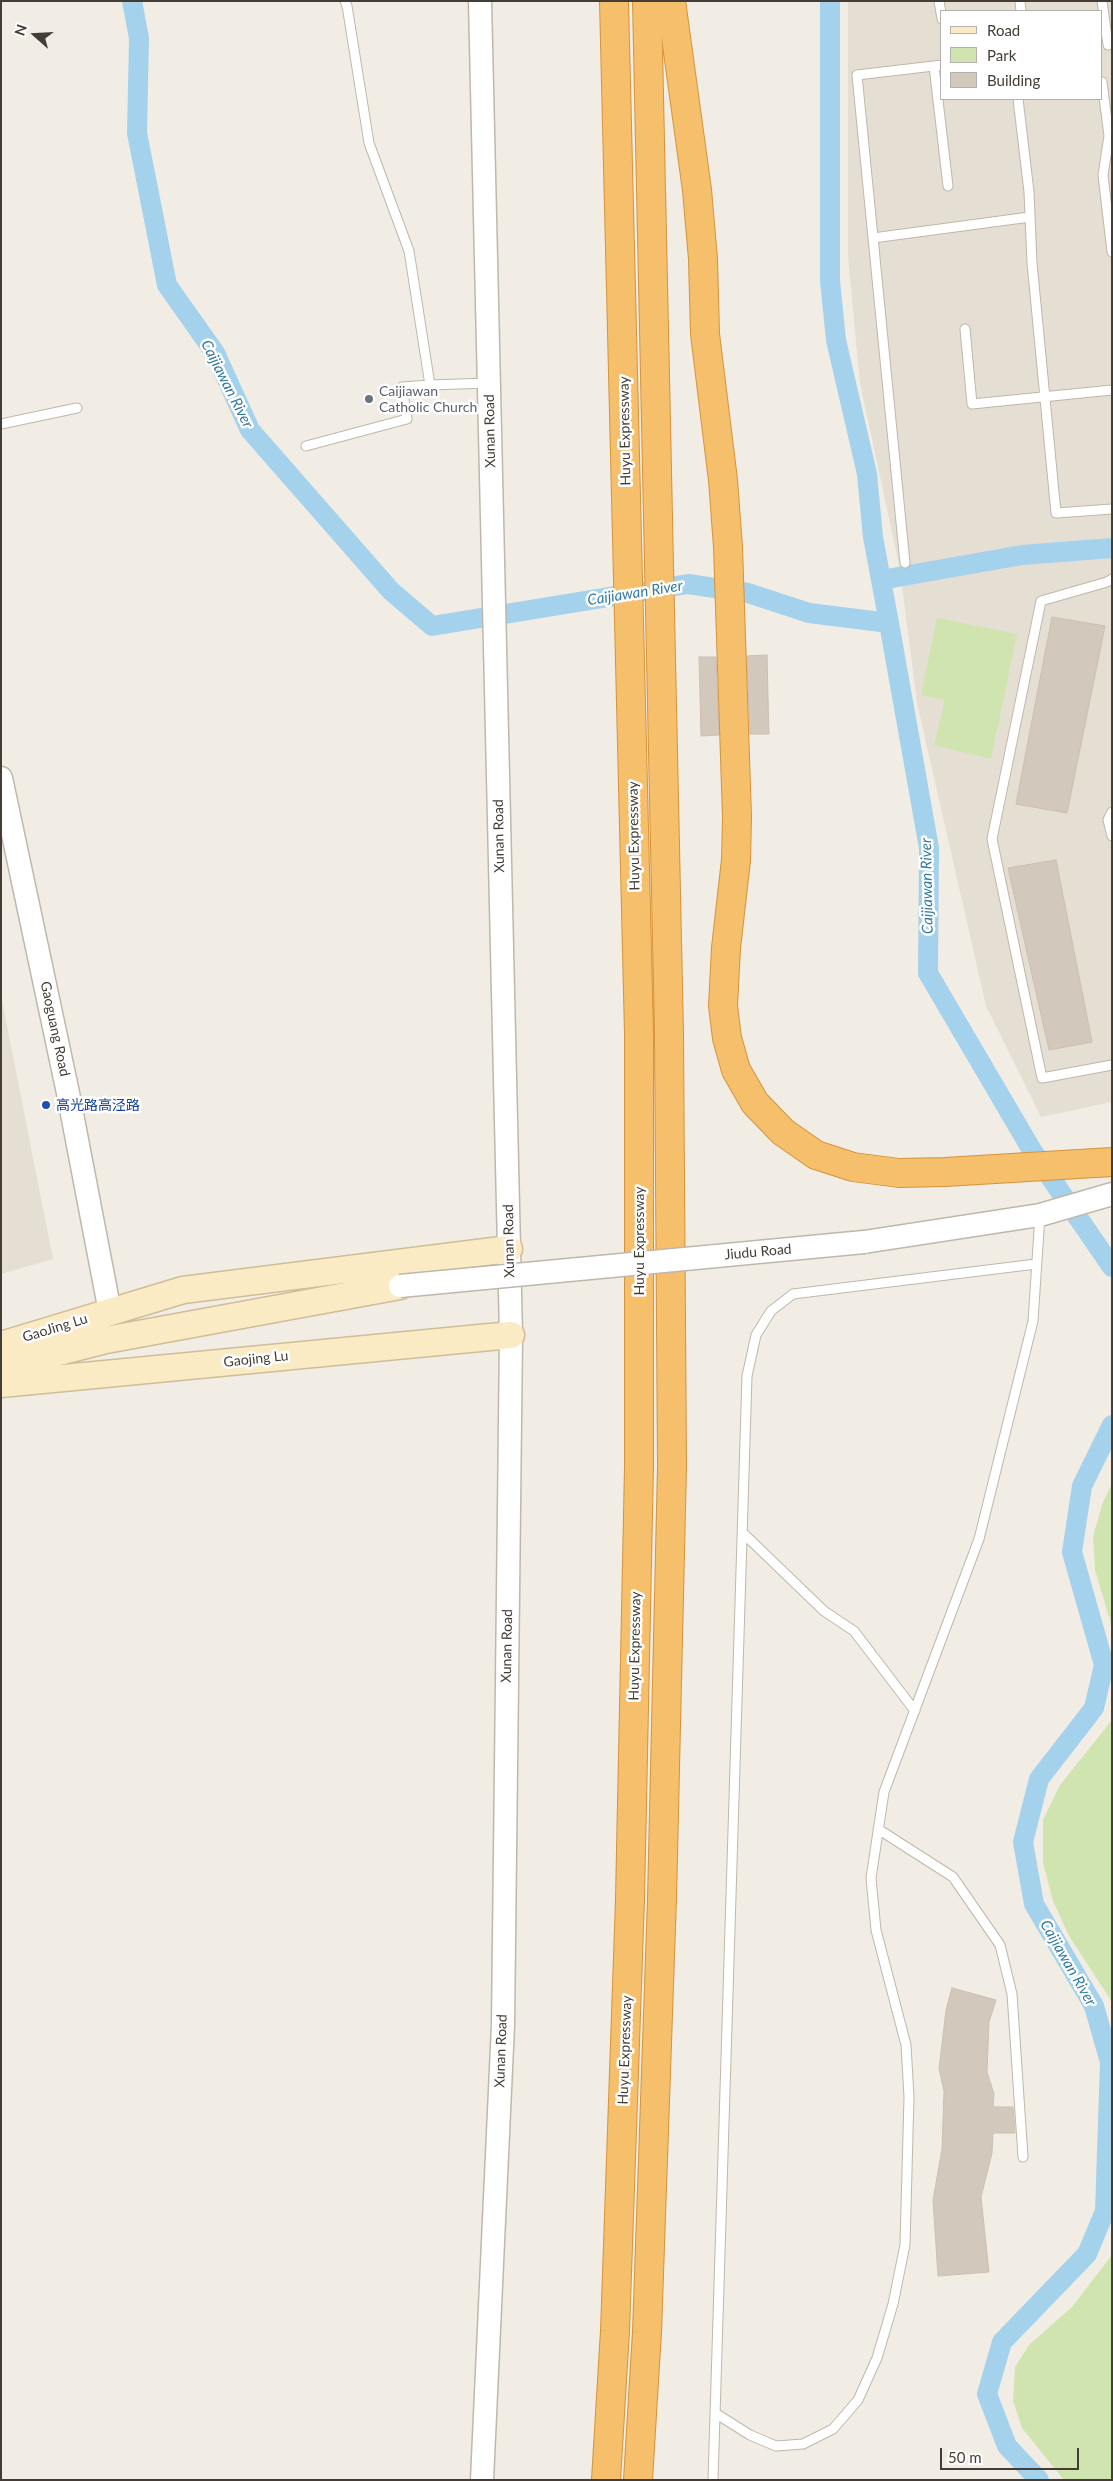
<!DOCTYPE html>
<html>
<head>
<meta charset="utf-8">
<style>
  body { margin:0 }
  #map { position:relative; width:1113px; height:2481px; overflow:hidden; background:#f1ede5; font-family:Lato,sans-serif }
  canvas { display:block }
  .frame { position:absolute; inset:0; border:2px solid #433d35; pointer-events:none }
  .legend { position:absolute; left:940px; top:10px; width:162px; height:90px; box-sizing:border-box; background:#fff; border:1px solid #b4b1ae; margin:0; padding:6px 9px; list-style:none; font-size:15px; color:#433d35 }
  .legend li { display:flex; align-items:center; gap:10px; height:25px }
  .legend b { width:25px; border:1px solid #b4b1ae }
  .north { position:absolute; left:10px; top:10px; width:50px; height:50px; -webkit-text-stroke:4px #fff; paint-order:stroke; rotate:289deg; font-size:14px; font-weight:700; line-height:20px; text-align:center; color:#433d35 }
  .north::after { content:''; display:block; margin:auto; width:18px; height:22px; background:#433d35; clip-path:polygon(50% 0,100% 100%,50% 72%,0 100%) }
  .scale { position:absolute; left:940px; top:2448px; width:139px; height:22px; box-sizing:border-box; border:2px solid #433d35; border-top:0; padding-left:6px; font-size:15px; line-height:18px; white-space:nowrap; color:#433d35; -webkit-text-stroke:4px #fff; paint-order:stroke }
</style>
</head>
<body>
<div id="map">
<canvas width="1113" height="2481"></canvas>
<div class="frame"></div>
<ul class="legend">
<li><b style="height:6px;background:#fbebc5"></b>Road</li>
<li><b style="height:14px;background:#cfe4af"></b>Park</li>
<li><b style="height:14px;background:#d2c8bb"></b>Building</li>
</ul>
<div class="north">N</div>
<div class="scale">50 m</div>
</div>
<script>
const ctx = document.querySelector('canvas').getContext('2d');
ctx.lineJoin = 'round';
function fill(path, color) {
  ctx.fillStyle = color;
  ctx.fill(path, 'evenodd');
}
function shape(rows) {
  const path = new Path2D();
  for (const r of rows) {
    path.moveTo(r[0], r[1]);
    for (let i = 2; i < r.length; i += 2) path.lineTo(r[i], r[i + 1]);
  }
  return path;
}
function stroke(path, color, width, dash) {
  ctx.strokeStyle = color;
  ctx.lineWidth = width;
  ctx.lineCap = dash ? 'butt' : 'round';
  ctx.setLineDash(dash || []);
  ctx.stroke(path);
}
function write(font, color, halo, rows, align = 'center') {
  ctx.font = font + ' Lato,"Noto Sans SC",sans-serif';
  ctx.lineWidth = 5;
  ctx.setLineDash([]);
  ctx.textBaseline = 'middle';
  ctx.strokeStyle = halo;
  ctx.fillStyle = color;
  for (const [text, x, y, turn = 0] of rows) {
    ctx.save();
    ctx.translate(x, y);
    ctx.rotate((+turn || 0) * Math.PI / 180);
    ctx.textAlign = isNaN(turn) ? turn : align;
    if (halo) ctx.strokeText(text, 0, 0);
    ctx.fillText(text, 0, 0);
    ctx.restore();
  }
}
fill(shape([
  [848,1,1112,1,1112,1102,1041,1117,986,1006,917,703,900,570,860,383,848,257],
  [942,11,1102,11,1102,99,942,99],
  [1,995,53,1259,1,1274]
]), '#e5ded3');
fill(shape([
  [937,618,1017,634,991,759,934,745,945,700,921,695],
  [1112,1484,1112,1627,1095,1570,1093,1536,1103,1502],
  [1112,1720,1112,2002,1069,1936,1053,1901,1043,1863,1043,1820,1060,1785],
  [1112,2255,1112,2480,1064,2480,1022,2428,1013,2401,1015,2367,1029,2345,1072,2307]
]), '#cfe4af');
stroke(shape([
  [132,1,139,38,137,133,167,285,215,353,250,430,391,591,432,626,688,584,748,593,809,613,889,623,929,848,928,973,1033,1152,1112,1267],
  [830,1,830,281,836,340,867,474,873,537,889,623],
  [881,580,1022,555,1112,548],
  [1039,2480,1007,2446,987,2394,1002,2342,1087,2254,1105,2211,1110,2062,1094,2006,1034,1904,1023,1842,1039,1779,1094,1708,1104,1665,1072,1552,1082,1486,1112,1425]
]), '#a4d2ec', 20);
const building = shape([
  [1052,617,1105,626,1067,813,1016,804,1052,617],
  [767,655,769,734,750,734,747,656,767,655],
  [699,657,716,657,719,735,701,736,699,657],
  [1056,860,1092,1042,1049,1050,1008,868,1056,860],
  [952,1988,996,2000,989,2022,987,2072,994,2094,993,2107,1013,2107,1015,2133,993,2133,992,2153,981,2197,989,2272,938,2276,933,2200,942,2149,944,2091,939,2069,946,2010,952,1988]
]);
fill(building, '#d2c8bb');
stroke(building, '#cdbfaf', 1);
const service = shape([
  [345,1,347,6,369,143,409,251,430,385,489,383],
  [939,1,942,19],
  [1020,1,1021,11],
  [1102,1,1108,45],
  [934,66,948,186],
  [1102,82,1109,136,1103,175,1112,252],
  [1018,99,1029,192,1032,263,1056,513,1112,509],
  [873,238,1030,217],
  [965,329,972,404,1112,390],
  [1,424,77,408],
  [306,446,407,419,402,387,430,385],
  [905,563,857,75,942,65],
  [1112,579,1107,582,1041,601,992,839,1042,1078,1112,1065],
  [1112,812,1108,820,1112,836],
  [742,1532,824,1611,854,1631,915,1711],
  [878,1829,953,1877,1000,1945,1012,1994,1023,2157],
  [715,2413,750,2435,776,2446,803,2444,833,2429,858,2400,877,2358,893,2304,905,2245,909,2097,906,2045,876,1930,871,1878,884,1792,979,1539,1033,1321,1040,1215],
  [713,2480,747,1376,756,1335,771,1311,793,1294,1036,1264]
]);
const tertiary = shape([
  [480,1,511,1335,503,2025,482,2480],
  [1,778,68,1093,110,1312],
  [864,1242,1040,1215,1112,1194]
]);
const secondary = shape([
  [1,1345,183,1290,509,1249],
  [1,1367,106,1340,400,1286],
  [1,1384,511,1335]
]);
const motorway = shape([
  [671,1,697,190,703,259,705,334,723,480,728,547,737,817,736,860,726,948,723,1006,727,1038,736,1070,755,1103,783,1132,816,1155,853,1167,899,1173,945,1172,1112,1162],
  [606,2480,615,2331,630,1899,639,1467,639,1034,614,1],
  [638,2480,647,2332,662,1899,672,1466,669,1033,647,1]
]);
stroke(service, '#bfb7ab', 11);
stroke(tertiary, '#bfb7ab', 25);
stroke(secondary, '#cfbd97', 29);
stroke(motorway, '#d4933c', 30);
stroke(service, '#fff', 9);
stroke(tertiary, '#fff', 22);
stroke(secondary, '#fbebc5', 26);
stroke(motorway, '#f6bf6b', 28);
const tertiaryBridge = shape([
  [400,1286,864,1242]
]);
stroke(tertiaryBridge, '#bfb7ab', 25, []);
stroke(tertiaryBridge, '#fff', 22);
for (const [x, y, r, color] of [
  [369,399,5,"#6b7280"],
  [46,1105,5,"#1a4fb4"]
]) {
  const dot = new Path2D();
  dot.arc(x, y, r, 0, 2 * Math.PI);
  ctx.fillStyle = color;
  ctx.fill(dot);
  stroke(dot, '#fff', 2);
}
write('14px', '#5b616d', '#fff', [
  ["Caijiawan",379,391],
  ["Catholic Church",379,407]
], 'left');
write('14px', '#433d35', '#fff', [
  ["Xunan Road",490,431,-91],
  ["Huyu Expressway",625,431,-91],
  ["Xunan Road",499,836,-91],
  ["Huyu Expressway",634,836,-91],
  ["Gaoguang Road",55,1029,78],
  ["Xunan Road",509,1241,-91],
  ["Huyu Expressway",639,1241,-90],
  ["Jiudu Road",758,1252,-5],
  ["GaoJing Lu",55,1328,-17],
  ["Gaojing Lu",256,1359,-6],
  ["Xunan Road",507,1646,-89],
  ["Huyu Expressway",635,1646,-89],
  ["Huyu Expressway",625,2050,-88],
  ["Xunan Road",501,2051,-88]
]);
write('14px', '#164399', '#fff', [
  ["高光路高泾路",56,1105]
], 'left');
write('italic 15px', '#327aa1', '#fff', [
  ["Caijiawan River",227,384,63],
  ["Caijiawan River",635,593,-9],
  ["Caijiawan River",927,886,-91],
  ["Caijiawan River",1068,1963,60]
]);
</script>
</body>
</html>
